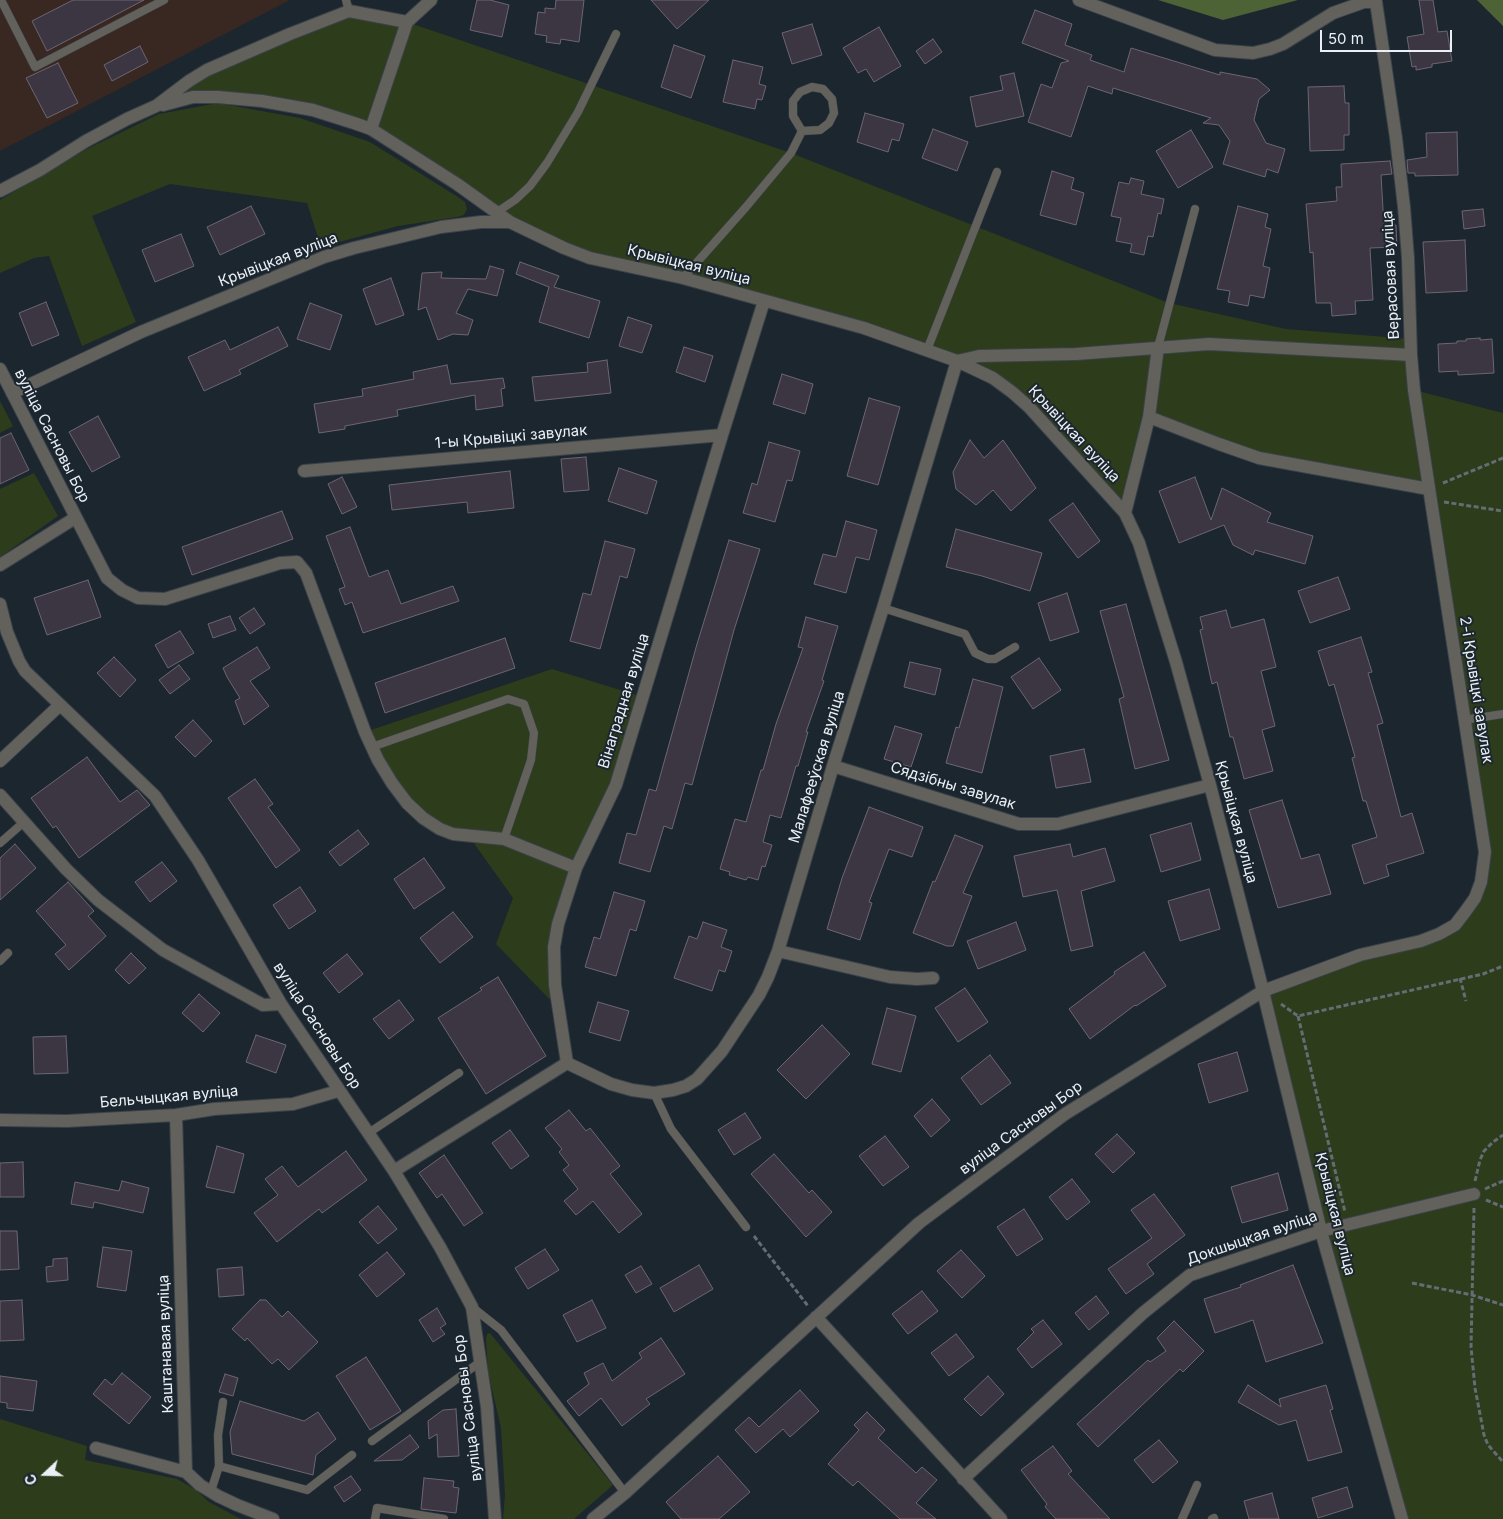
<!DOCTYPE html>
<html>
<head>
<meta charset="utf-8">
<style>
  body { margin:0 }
  #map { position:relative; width:1503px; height:1519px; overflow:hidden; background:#1c262e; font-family:Inter,sans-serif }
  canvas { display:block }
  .north { position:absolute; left:20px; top:1449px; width:50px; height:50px; -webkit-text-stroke:4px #1c262e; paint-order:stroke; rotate:249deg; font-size:14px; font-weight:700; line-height:20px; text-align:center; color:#eaf0f6 }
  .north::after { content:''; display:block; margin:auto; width:18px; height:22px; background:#eaf0f6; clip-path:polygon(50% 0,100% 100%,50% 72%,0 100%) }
  .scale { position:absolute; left:1320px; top:30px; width:132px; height:22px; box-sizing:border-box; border:2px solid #eaf0f6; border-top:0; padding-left:6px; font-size:15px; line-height:18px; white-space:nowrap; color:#eaf0f6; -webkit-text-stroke:4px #1c262e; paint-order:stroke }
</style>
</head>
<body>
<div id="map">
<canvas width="1503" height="1519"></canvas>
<div class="north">С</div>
<div class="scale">50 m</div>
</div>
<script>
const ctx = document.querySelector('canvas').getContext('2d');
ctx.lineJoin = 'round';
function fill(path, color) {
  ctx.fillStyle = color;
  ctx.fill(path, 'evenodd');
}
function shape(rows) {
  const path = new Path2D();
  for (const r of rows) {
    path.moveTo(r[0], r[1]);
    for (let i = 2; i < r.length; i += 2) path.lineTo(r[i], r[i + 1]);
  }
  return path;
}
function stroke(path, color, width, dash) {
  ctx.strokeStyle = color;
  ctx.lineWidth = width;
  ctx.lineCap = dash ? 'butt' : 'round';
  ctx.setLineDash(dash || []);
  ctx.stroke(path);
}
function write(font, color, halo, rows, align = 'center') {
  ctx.font = font + ' Inter,sans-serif';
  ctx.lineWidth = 4;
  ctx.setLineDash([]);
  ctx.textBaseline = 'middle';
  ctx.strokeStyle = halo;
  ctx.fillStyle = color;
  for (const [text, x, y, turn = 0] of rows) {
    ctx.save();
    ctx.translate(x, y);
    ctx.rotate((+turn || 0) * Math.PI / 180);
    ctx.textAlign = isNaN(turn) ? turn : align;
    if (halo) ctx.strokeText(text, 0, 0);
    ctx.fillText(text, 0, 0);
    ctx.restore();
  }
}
fill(shape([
  [0,0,290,0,0,151]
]), '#392721');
fill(shape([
  [349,11,407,22,791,153,1169,303,1286,329,1411,339,1414,390,1503,413,1503,1519,1402,1519,1263,991,1421,941,1465,913,1485,852,1429,489,1259,457,1149,417,1125,513,1029,407,957,361,564,248,354,123,218,97,156,106,189,81],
  [218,103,300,118,370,142,458,197,465,202,467,209,464,215,457,217,398,226,321,247,307,203,170,184,92,216,136,322,82,346,49,256,34,258,0,273,0,200,89,148,159,114],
  [0,401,13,426,0,433],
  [34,473,58,516,0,557,0,489],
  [552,669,643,697,558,924,560,1010,496,944,513,898,468,835,453,834,407,803,365,732],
  [490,1333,613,1485,574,1519,503,1519,505,1495,501,1428,488,1372,486,1339,487,1334],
  [0,1419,87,1446,85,1460,177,1479,196,1490,209,1502,241,1519,0,1519]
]), '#2d3c1b');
fill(shape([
  [1158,0,1298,0,1223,20],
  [1477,0,1503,0,1503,26]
]), '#4d6336');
const building = shape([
  [73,0,144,0,47,51,32,21,73,0],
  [477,0,490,0,509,5,502,37,470,30,477,0],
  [556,0,584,0,579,42,561,39,560,44,546,42,547,36,535,34,538,12,545,13,545,8,555,9,556,0],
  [651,0,709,0,677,29,651,0],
  [1419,0,1433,0,1438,32,1447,31,1452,61,1432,64,1432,67,1416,70,1416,66,1412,67,1407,37,1424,34,1419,0],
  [1035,10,1072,24,1065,45,1092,55,1090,60,1124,72,1131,48,1220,75,1220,72,1257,79,1270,90,1259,99,1254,120,1266,143,1285,149,1278,173,1267,169,1265,177,1223,164,1230,141,1219,125,1203,123,1211,118,1113,88,1112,94,1088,86,1071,137,1028,122,1041,84,1052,88,1061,63,1069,61,1022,43,1035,10],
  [812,24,822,55,792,64,782,33,812,24],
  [879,27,901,66,874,82,866,69,858,73,843,48,879,27],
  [933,39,942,52,925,64,916,51,933,39],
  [674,45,705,56,691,98,661,87,674,45],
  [140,46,148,62,112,81,104,65,140,46],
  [733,60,763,67,759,84,766,86,762,100,757,99,755,109,723,102,733,60],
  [58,63,78,103,47,118,26,78,58,63],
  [1014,73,1024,116,976,127,970,97,1003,90,1000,76,1014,73],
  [1344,86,1345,103,1349,103,1349,135,1344,135,1344,150,1310,151,1308,87,1344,86],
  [865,113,904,124,899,141,892,139,888,152,857,142,865,113],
  [933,129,968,142,957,171,922,158,933,129],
  [1191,130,1213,167,1178,188,1156,151,1191,130],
  [1457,132,1458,175,1415,176,1415,173,1408,173,1407,160,1427,157,1426,133,1457,132],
  [1390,161,1392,174,1381,175,1384,226,1396,225,1397,247,1370,248,1373,300,1355,301,1356,314,1332,316,1331,303,1316,303,1313,252,1310,253,1306,204,1337,201,1336,187,1342,187,1341,164,1390,161],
  [1052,171,1074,178,1071,189,1084,193,1076,225,1040,215,1052,171],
  [1131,178,1144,181,1141,194,1164,199,1161,214,1158,213,1153,237,1148,236,1144,255,1130,252,1132,244,1116,241,1121,218,1111,216,1119,182,1129,184,1131,178],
  [251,206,265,234,220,255,207,227,251,206],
  [1238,206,1268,214,1265,227,1271,229,1263,266,1270,268,1264,298,1250,295,1248,306,1228,302,1230,291,1217,289,1238,206],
  [1483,209,1485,226,1464,229,1462,211,1483,209],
  [181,234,194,266,155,282,142,250,181,234],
  [1465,240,1467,291,1426,293,1423,242,1465,240],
  [520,262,559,276,554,287,600,301,589,338,539,322,549,287,516,274,520,262],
  [490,266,504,270,497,296,468,289,456,313,473,320,468,335,453,334,438,340,426,307,418,310,422,273,442,272,441,278,486,279,490,266],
  [391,278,404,315,376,325,363,289,391,278],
  [46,302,59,335,32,346,19,313,46,302],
  [310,303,342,315,330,350,297,339,310,303],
  [628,317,652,325,642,353,619,346,628,317],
  [278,327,288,346,239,370,241,374,204,391,188,357,225,340,230,350,278,327],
  [1480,338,1480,340,1492,339,1494,373,1458,375,1458,371,1439,372,1438,344,1457,343,1457,341,1466,341,1466,339,1480,338],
  [684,347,713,356,705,382,676,372,684,347],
  [607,360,611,393,535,401,532,377,588,372,587,363,607,360],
  [447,365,451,384,503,378,505,388,501,389,503,406,476,410,475,395,397,410,398,416,345,426,345,429,319,433,314,404,363,396,362,389,414,379,413,372,447,365],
  [782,374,813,384,805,414,773,404,782,374],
  [869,398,900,407,878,485,847,476,869,398],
  [98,416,120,457,92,472,69,432,98,416],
  [11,433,29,470,0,484,0,438,11,433],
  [970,440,984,458,1003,440,1036,488,1011,511,993,490,976,505,956,489,953,472,970,440],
  [769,442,800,451,792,481,787,480,775,522,743,513,752,483,757,485,769,442],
  [586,457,589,490,564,492,561,459,586,457],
  [619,468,657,481,647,514,608,501,619,468],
  [510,471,514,508,468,513,467,502,392,510,389,485,510,471],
  [342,477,357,507,342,514,328,484,342,477],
  [1195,477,1211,520,1222,488,1271,513,1267,522,1313,536,1305,564,1255,550,1253,555,1233,545,1224,525,1179,543,1159,491,1195,477],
  [1073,503,1100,541,1078,558,1049,520,1073,503],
  [282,511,293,539,192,575,182,547,282,511],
  [846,521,877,530,869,560,856,557,846,593,814,584,823,554,836,557,846,521],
  [350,527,369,577,388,570,401,604,453,586,459,601,363,633,352,602,345,605,339,589,345,587,326,536,350,527],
  [956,529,1042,553,1030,591,982,576,946,567,956,529],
  [729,540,760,549,734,630,692,785,685,783,672,829,664,826,650,872,619,863,627,833,636,835,649,789,656,791,697,644,729,540],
  [605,541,635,549,627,578,620,576,600,649,570,641,583,593,591,595,605,541],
  [1338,577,1350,609,1310,623,1298,591,1338,577],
  [88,580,101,617,47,635,34,598,88,580],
  [1067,593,1079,632,1050,641,1038,603,1067,593],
  [1126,604,1169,760,1135,769,1119,699,1124,697,1100,611,1126,604],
  [254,608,265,624,250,634,239,618,254,608],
  [1226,610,1231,628,1264,619,1276,667,1261,671,1275,726,1262,730,1273,771,1244,779,1233,737,1230,737,1217,682,1212,684,1200,630,1203,629,1200,617,1226,610],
  [230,616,236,630,213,638,208,624,230,616],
  [806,617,838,626,822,680,824,681,806,732,808,732,798,766,796,766,781,818,770,815,763,842,772,845,765,867,762,866,758,880,748,877,746,880,729,875,730,872,720,869,735,819,746,822,761,770,763,770,776,724,803,648,798,647,806,617],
  [180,631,194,653,168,668,155,645,180,631],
  [1361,637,1372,672,1368,673,1383,723,1377,725,1401,817,1412,813,1424,853,1386,865,1389,876,1364,884,1352,845,1377,837,1366,801,1363,801,1352,758,1355,757,1334,684,1329,686,1318,651,1361,637],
  [505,638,515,668,385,713,375,683,505,638],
  [257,647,270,668,250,681,269,706,244,725,235,701,240,698,227,677,223,668,257,647],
  [114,657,136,680,120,697,97,673,114,657],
  [1039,658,1061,690,1033,709,1011,677,1039,658],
  [910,662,941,669,935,695,904,687,910,662],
  [179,665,190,679,170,694,159,680,179,665],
  [973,679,1003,687,982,773,946,763,956,727,959,728,973,679],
  [193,720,212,741,195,757,175,737,193,720],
  [895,726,922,734,911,767,884,759,895,726],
  [1084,749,1091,782,1056,788,1050,756,1084,749],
  [87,757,120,802,137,790,150,805,79,858,56,826,53,828,31,798,87,757],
  [255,779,273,804,268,807,300,850,276,868,228,798,255,779],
  [1282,800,1301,859,1319,854,1331,894,1278,908,1249,810,1282,800],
  [869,807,923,827,912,857,889,849,869,902,872,903,860,940,827,929,842,878,869,807],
  [1191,823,1201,860,1161,872,1150,835,1191,823],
  [358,830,369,844,340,866,329,852,358,830],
  [955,835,983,846,963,893,972,896,953,946,947,946,913,933,933,881,935,882,955,835],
  [15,844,36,868,0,900,0,858,15,844],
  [1070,844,1073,857,1105,848,1115,881,1081,891,1093,946,1071,951,1057,890,1023,897,1014,856,1070,844],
  [424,858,445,888,414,909,394,879,424,858],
  [162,862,177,881,150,902,135,882,162,862],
  [68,882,94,911,88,916,106,936,69,970,55,954,66,945,36,911,68,882],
  [300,887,316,911,289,929,273,905,300,887],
  [1209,889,1220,929,1180,941,1168,901,1209,889],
  [614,892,645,901,636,931,630,929,616,976,585,967,594,937,600,939,614,892],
  [453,912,473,937,440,963,420,938,453,912],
  [703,922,727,930,721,947,732,951,725,972,719,970,712,991,674,978,689,936,697,939,703,922],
  [1016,922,1026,950,978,969,967,941,1016,922],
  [1144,952,1166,986,1136,1006,1135,1005,1090,1039,1069,1009,1115,974,1114,972,1144,952],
  [131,953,146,968,129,984,115,970,131,953],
  [347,954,363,974,339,993,323,973,347,954],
  [498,977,546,1056,486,1094,438,1018,482,990,480,988,498,977],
  [965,988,988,1022,958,1042,935,1008,965,988],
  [199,994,220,1013,203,1032,182,1013,199,994],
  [399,1000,414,1020,389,1039,373,1019,399,1000],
  [598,1002,629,1011,620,1041,589,1032,598,1002],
  [887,1008,916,1016,901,1072,872,1064,887,1008],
  [822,1025,850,1054,806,1099,777,1070,822,1025],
  [256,1035,286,1045,276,1073,246,1062,256,1035],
  [66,1036,68,1073,34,1074,33,1037,66,1036],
  [1237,1052,1248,1091,1209,1103,1198,1064,1237,1052],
  [990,1055,1011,1083,981,1105,961,1078,990,1055],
  [932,1099,950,1120,931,1137,914,1116,932,1099],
  [569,1110,586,1131,590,1128,620,1166,610,1174,642,1214,619,1233,593,1201,576,1215,564,1201,578,1189,563,1170,569,1165,559,1152,562,1149,545,1128,569,1110],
  [745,1113,761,1138,734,1155,718,1130,745,1113],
  [510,1130,529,1156,511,1169,492,1143,510,1130],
  [1117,1134,1135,1153,1113,1173,1095,1154,1117,1134],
  [885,1136,909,1167,883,1186,859,1156,885,1136],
  [217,1146,244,1154,234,1193,206,1187,217,1146],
  [346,1151,367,1180,322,1213,319,1209,277,1242,254,1213,278,1195,265,1179,282,1166,298,1187,346,1151],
  [774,1154,809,1193,812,1190,832,1212,806,1237,751,1174,774,1154],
  [444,1155,483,1213,464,1226,442,1194,437,1198,419,1173,444,1155],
  [23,1162,24,1197,0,1197,0,1163,23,1162],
  [1278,1173,1288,1210,1242,1223,1231,1187,1278,1173],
  [1072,1179,1090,1202,1067,1220,1049,1197,1072,1179],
  [122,1181,149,1188,143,1213,94,1202,93,1208,71,1204,75,1182,119,1191,122,1181],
  [1154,1194,1185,1235,1147,1264,1154,1274,1126,1294,1108,1269,1152,1238,1131,1210,1154,1194],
  [378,1206,397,1229,378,1244,359,1222,378,1206],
  [1024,1209,1043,1239,1017,1256,997,1227,1024,1209],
  [0,1231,17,1231,19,1269,0,1270,0,1231],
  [103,1247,132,1251,126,1291,97,1287,103,1247],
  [545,1249,559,1270,528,1289,515,1268,545,1249],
  [961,1250,985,1276,962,1298,937,1271,961,1250],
  [387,1252,405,1274,377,1297,359,1275,387,1252],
  [67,1258,68,1280,47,1282,46,1267,53,1266,53,1259,67,1258],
  [699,1265,713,1289,674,1312,660,1288,699,1265],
  [1293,1265,1323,1343,1266,1362,1253,1320,1215,1333,1204,1299,1241,1287,1240,1285,1293,1265],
  [641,1266,652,1284,636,1293,625,1275,641,1266],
  [242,1267,244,1295,219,1297,217,1269,242,1267],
  [922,1291,938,1311,908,1334,892,1314,922,1291],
  [1096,1296,1109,1313,1089,1330,1075,1313,1096,1296],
  [22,1300,24,1340,0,1341,0,1301,22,1300],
  [260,1300,266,1300,282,1317,288,1311,318,1342,289,1370,278,1359,272,1364,247,1338,245,1341,232,1329,260,1300],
  [592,1300,606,1328,577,1342,563,1315,592,1300],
  [437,1308,446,1324,440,1328,445,1334,433,1342,419,1320,437,1308],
  [1043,1320,1062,1344,1032,1368,1017,1349,1034,1332,1031,1329,1043,1320],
  [1174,1321,1204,1351,1183,1372,1180,1369,1098,1447,1077,1424,1148,1360,1150,1362,1166,1351,1157,1338,1174,1321],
  [956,1334,974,1357,949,1376,931,1353,956,1334],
  [661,1338,685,1374,646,1399,650,1404,622,1426,601,1398,579,1416,567,1401,589,1384,584,1373,603,1363,612,1381,642,1358,639,1353,661,1338],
  [366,1357,401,1411,370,1430,336,1376,366,1357],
  [122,1373,151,1397,129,1424,93,1394,105,1379,112,1385,122,1373],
  [225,1374,238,1378,233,1396,219,1392,225,1374],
  [0,1376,37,1381,33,1411,7,1408,7,1403,0,1402,0,1376],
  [988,1376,1004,1394,981,1416,964,1399,988,1376],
  [1248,1385,1281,1407,1279,1399,1326,1385,1333,1409,1330,1410,1342,1452,1308,1461,1296,1420,1279,1425,1238,1402,1248,1385],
  [800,1390,819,1411,790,1437,783,1429,756,1453,735,1430,749,1417,759,1427,800,1390],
  [240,1401,304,1421,318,1412,336,1439,316,1455,313,1475,232,1454,230,1432,240,1401],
  [456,1409,459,1456,438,1457,437,1434,429,1439,428,1421,443,1410,456,1409],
  [867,1412,885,1430,878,1438,916,1473,922,1467,937,1480,916,1503,936,1519,900,1519,858,1481,853,1486,828,1464,859,1430,854,1425,867,1412],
  [410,1435,419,1447,402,1460,374,1461,410,1435],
  [1159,1440,1178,1462,1153,1483,1134,1460,1159,1440],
  [1053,1446,1072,1471,1068,1474,1110,1519,1056,1519,1045,1507,1047,1504,1021,1470,1053,1446],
  [718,1456,750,1492,719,1519,681,1519,666,1502,718,1456],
  [351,1476,361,1490,344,1502,334,1487,351,1476],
  [424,1478,454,1481,453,1487,459,1488,456,1513,421,1509,424,1478],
  [1347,1487,1353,1507,1318,1518,1312,1498,1347,1487],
  [1272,1493,1279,1519,1249,1519,1244,1501,1272,1493]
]);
fill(building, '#3c3642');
stroke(building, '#6c6673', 1);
const lane = shape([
  [1,0,35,67,164,0],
  [346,0,349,11],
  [497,212,515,200,530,186,547,163,578,112,616,34],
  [683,278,746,207,791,153,802,131,793,116,793,101,800,92,812,87,823,89,832,99,834,113,829,123,820,130,802,131],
  [1158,347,1195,209],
  [927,350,997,172],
  [883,608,965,634,975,653,988,659,995,659,1015,647],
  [1464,720,1503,714],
  [372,747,508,699,524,704,534,733,531,760,504,839],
  [0,843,24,822],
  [0,961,8,953],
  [654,1093,671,1129,746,1227],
  [367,1134,459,1073],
  [472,1307,501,1330,625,1493],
  [223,1402,218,1435,219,1466,307,1490,352,1455],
  [372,1441,480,1362],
  [211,1491,219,1466],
  [375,1519,377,1508,444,1519],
  [1182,1519,1197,1485],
  [1212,1519,1214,1518]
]);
const street = shape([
  [163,105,193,97,218,97,262,101,313,110,354,123,371,129,457,184,510,222],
  [371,129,407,22,431,0],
  [0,191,40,170,86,141,127,119,156,106,189,81,207,70,290,34,349,11,407,22],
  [764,301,722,435,616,785,576,868,558,924,554,947,555,985,567,1063,611,1084,632,1090,654,1093,673,1090,686,1086,697,1079,722,1051,759,995,768,977,778,951,833,766,883,608,957,361],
  [957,361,979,356,1076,354,1209,344,1411,355],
  [0,369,107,578,122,590,138,598,165,599,280,563,297,562,306,573,365,732,378,760,392,783,407,803,423,818,440,829,453,834,504,839,576,868],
  [12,393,141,332,324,257,354,248,441,227,481,222,510,222,564,248,590,258,683,278,864,328,957,361,993,378,1012,392,1029,407,1125,513,1139,543,1176,662,1210,785,1263,991,1321,1231,1402,1519],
  [1149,417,1219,444,1259,458,1429,489],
  [304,471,722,435],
  [1125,513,1149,417,1158,347],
  [0,565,75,518],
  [0,604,7,632,19,661,25,671,155,796,198,860,281,1004,394,1171,440,1247,472,1307,487,1407,495,1519],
  [0,761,60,705],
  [833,766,1019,824,1058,824,1210,785],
  [0,795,66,869,98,900,163,950,263,1005,281,1004],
  [778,951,890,977,917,979,933,978],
  [176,1115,186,1472,200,1485,218,1496,237,1505,273,1519],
  [0,1120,67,1121,176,1115,214,1109,293,1104,338,1091],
  [394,1171,567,1063],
  [816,1317,1001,1519],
  [96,1448,186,1472],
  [963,1479,1143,1313,1190,1275,1321,1231,1474,1194],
  [593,1519,625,1493,919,1223,1065,1114,1263,991,1360,955,1421,941,1439,934,1455,925,1465,912,1475,898,1481,882,1485,852,1414,390,1411,355,1408,258,1404,207,1396,138,1376,2,1364,2,1333,13,1283,44,1270,49,1253,53,1215,50,1079,0]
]);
stroke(lane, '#39424a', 9);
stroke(street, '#39424a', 14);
stroke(shape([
  [1443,483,1503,458],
  [1444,502,1503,511],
  [1460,978,1466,1001],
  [1281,1004,1298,1016,1483,974,1503,966],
  [1298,1016,1345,1212],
  [1475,1181,1480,1160,1484,1151,1493,1142,1503,1135],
  [1485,1189,1503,1181],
  [1486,1200,1503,1207],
  [1474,1208,1471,1347,1475,1388,1484,1435,1488,1445,1503,1462],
  [754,1236,808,1306],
  [1412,1283,1472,1295,1503,1305]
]), '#646c74', 3, [5, 2.5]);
stroke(lane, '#63615b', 8);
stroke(street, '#63615b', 12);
write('15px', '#eaf0f6', '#1c262e', [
  ["Крывіцкая вуліца",278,260,-21],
  ["Крывіцкая вуліца",689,265,14],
  ["Верасовая вуліца",1391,275,-93],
  ["Крывіцкая вуліца",1074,434,47],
  ["вуліца Сасновы Бор",52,436,63],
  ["1-ы Крывіцкі завулак",511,437,-5],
  ["2-і Крывіцкі завулак",1476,690,81],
  ["Вінаградная вуліца",624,701,-73],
  ["Малафееўская вуліца",817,767,-73],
  ["Сядзібны завулак",953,786,17],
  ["Крывіцкая вуліца",1236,822,75],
  ["вуліца Сасновы Бор",317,1026,57],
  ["Бельчыцкая вуліца",169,1097,-5],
  ["вуліца Сасновы Бор",1021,1128,-36],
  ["Крывіцкая вуліца",1335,1214,76],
  ["Докшыцкая вуліца",1252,1238,-19],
  ["Каштанавая вуліца",166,1344,-92],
  ["вуліца Сасновы Бор",468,1408,-97]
]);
</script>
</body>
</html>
